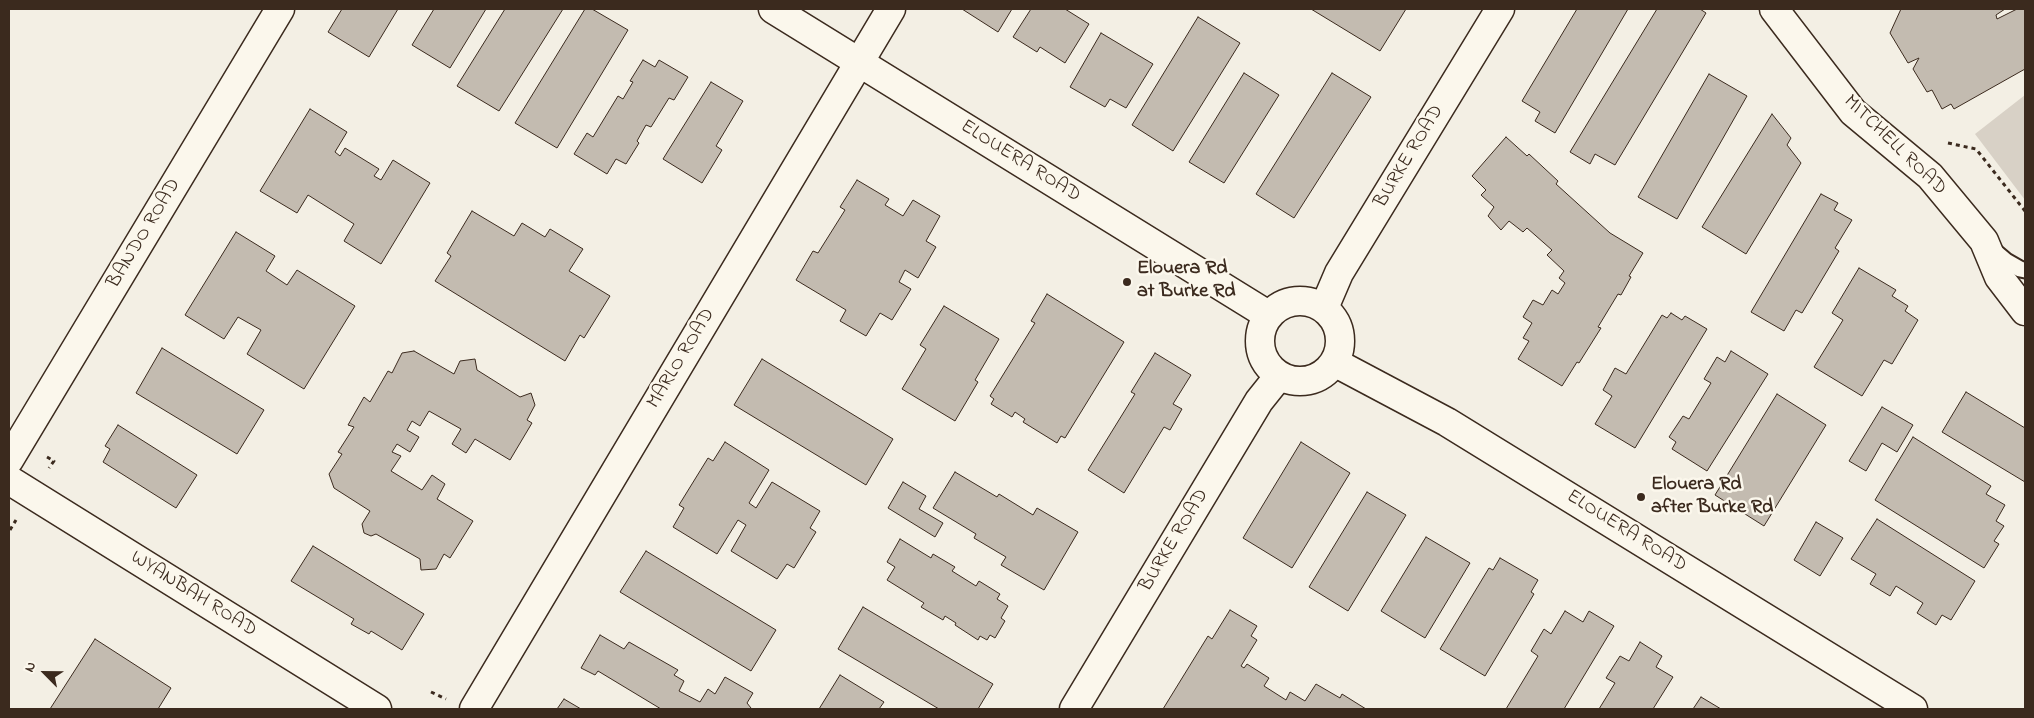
<!DOCTYPE html>
<html>
<head>
<meta charset="utf-8">
<style>
  body { margin:0 }
  #map { position:relative; width:2034px; height:718px; overflow:hidden; background:#f3efe4; font-family:"Indie Flower",sans-serif }
  canvas { display:block }
  .frame { position:absolute; inset:0; border:10px solid #3b2a1e; pointer-events:none }
  .north { position:absolute; left:20px; top:648px; width:50px; height:50px; -webkit-text-stroke:4px #fbf7ec; paint-order:stroke; rotate:293deg; font-size:14px; font-weight:700; line-height:20px; text-align:center; color:#3b2a1e }
  .north::after { content:''; display:block; margin:auto; width:18px; height:22px; background:#3b2a1e; clip-path:polygon(50% 0,100% 100%,50% 72%,0 100%) }
</style>
</head>
<body>
<div id="map">
<canvas width="2034" height="718"></canvas>
<div class="frame"></div>
<div class="north">N</div>
</div>
<script>
const ctx = document.querySelector('canvas').getContext('2d');
ctx.lineJoin = 'round';
function fill(path, color) {
  ctx.fillStyle = color;
  ctx.fill(path, 'evenodd');
}
function shape(rows) {
  const path = new Path2D();
  for (const r of rows) {
    if (r.length === 3) {
      path.moveTo(r[0] + r[2], r[1]);
      path.arc(r[0], r[1], r[2], 0, 2 * Math.PI);
      continue;
    }
    path.moveTo(r[0], r[1]);
    for (let i = 2; i < r.length; i += 2) path.lineTo(r[i], r[i + 1]);
  }
  return path;
}
function stroke(path, color, width, dash) {
  ctx.strokeStyle = color;
  ctx.lineWidth = width;
  ctx.lineCap = dash ? 'butt' : 'round';
  ctx.setLineDash(dash || []);
  ctx.stroke(path);
}
function write(font, color, halo, rows, align = 'center') {
  ctx.font = font + ' "Indie Flower",sans-serif';
  ctx.lineWidth = 5;
  ctx.setLineDash([]);
  ctx.textBaseline = 'middle';
  ctx.strokeStyle = halo;
  ctx.fillStyle = color;
  for (const [text, x, y, turn = 0] of rows) {
    ctx.save();
    ctx.translate(x, y);
    ctx.rotate((+turn || 0) * Math.PI / 180);
    ctx.textAlign = isNaN(turn) ? turn : align;
    if (halo) ctx.strokeText(text, 0, 0);
    ctx.fillText(text, 0, 0);
    ctx.restore();
  }
}
fill(shape([
  [2025,95,2025,200,1975,134]
]), '#d8d1c6');
const building = shape([
  [342,9,398,9,369,57,328,32,342,9],
  [434,9,486,9,450,68,412,45,434,9],
  [505,9,563,9,499,111,457,86,505,9],
  [585,9,592,9,628,30,557,148,515,123,585,9],
  [962,9,1012,9,998,32,962,9],
  [1031,9,1065,9,1089,24,1065,63,1040,47,1037,52,1013,37,1031,9],
  [1311,9,1406,9,1380,51,1311,9],
  [1577,9,1628,9,1555,133,1535,121,1540,112,1522,101,1577,9],
  [1657,9,1700,9,1706,13,1615,165,1595,154,1590,164,1570,152,1657,9],
  [1901,9,2005,9,1996,15,1997,19,2017,9,2025,9,2025,69,1954,109,1951,104,1942,109,1932,90,1927,92,1913,69,1919,58,1908,63,1890,33,1901,9],
  [1198,17,1240,43,1173,151,1132,125,1198,17],
  [1101,33,1153,64,1126,108,1110,99,1105,107,1070,87,1101,33],
  [643,60,655,67,659,60,688,77,674,100,669,98,651,127,646,125,637,141,639,143,626,164,616,159,607,174,574,154,587,133,593,137,618,96,623,99,633,82,630,81,643,60],
  [1244,73,1279,95,1224,183,1189,162,1244,73],
  [1332,73,1371,97,1294,218,1256,194,1332,73],
  [1709,74,1747,96,1677,219,1638,197,1709,74],
  [711,82,743,101,716,146,722,150,702,183,663,159,711,82],
  [310,109,347,132,335,152,340,156,345,148,379,169,374,176,381,180,393,160,430,183,381,264,344,241,354,224,308,195,297,213,260,191,310,109],
  [1772,114,1791,138,1787,145,1801,163,1746,254,1702,227,1772,114],
  [1506,137,1527,156,1529,154,1558,181,1556,184,1610,233,1643,253,1629,276,1631,277,1621,295,1618,294,1598,327,1601,328,1579,363,1577,362,1562,386,1518,359,1529,341,1523,338,1532,323,1523,317,1533,300,1543,305,1552,290,1558,294,1565,283,1559,278,1564,271,1547,255,1552,250,1527,228,1523,232,1509,221,1501,230,1488,216,1494,207,1481,195,1486,190,1472,176,1506,137],
  [857,180,889,199,885,205,903,216,913,200,940,216,926,241,936,247,918,278,905,270,899,282,911,289,892,320,880,313,866,336,840,321,846,310,796,280,813,251,818,253,845,210,840,207,857,180],
  [1821,194,1838,203,1834,210,1852,220,1835,248,1839,251,1802,313,1796,310,1784,331,1751,312,1821,194],
  [472,211,514,236,522,223,545,237,550,229,583,249,569,271,610,296,584,338,580,335,565,361,435,281,451,256,447,253,472,211],
  [236,232,275,256,266,271,287,285,297,270,355,306,304,389,247,354,261,330,238,317,224,339,185,315,236,232],
  [1859,268,1896,290,1892,296,1908,306,1905,311,1918,320,1892,364,1884,360,1862,396,1814,367,1843,320,1832,313,1859,268],
  [1047,294,1124,342,1065,438,1061,436,1057,443,1023,422,1025,419,1015,412,1012,417,991,404,994,399,990,396,1035,323,1031,321,1047,294],
  [944,306,999,339,975,380,978,382,955,421,902,389,926,349,920,345,944,306],
  [1671,313,1682,320,1685,316,1707,329,1635,448,1595,424,1612,396,1603,390,1615,368,1626,374,1662,315,1667,318,1671,313],
  [162,348,264,410,237,454,136,393,162,348],
  [414,351,454,374,460,361,475,359,477,370,520,397,531,393,535,405,527,420,532,423,510,460,475,439,466,453,452,444,461,429,429,411,420,426,412,421,407,430,419,437,410,452,397,444,392,452,401,456,391,471,422,490,432,475,445,484,437,499,473,521,450,558,444,554,436,569,421,570,420,559,376,534,371,536,364,533,362,524,370,511,334,488,329,474,342,454,338,452,354,427,348,425,364,397,370,402,388,371,392,373,402,353,414,351],
  [1731,351,1768,374,1707,471,1672,449,1676,442,1669,437,1683,416,1689,419,1711,383,1704,379,1717,357,1725,362,1731,351],
  [1155,353,1191,375,1173,404,1182,409,1170,430,1164,427,1124,493,1088,470,1135,394,1131,392,1155,353],
  [762,359,893,439,866,485,734,405,762,359],
  [1966,392,2025,428,2025,482,1942,432,1966,392],
  [1777,394,1826,425,1764,526,1715,495,1777,394],
  [1882,407,1913,425,1897,452,1882,443,1866,471,1849,461,1882,407],
  [118,425,197,475,176,508,103,462,110,449,105,446,118,425],
  [1913,437,1991,486,1986,494,2005,505,1996,521,2004,526,1994,541,1999,544,1984,568,1875,500,1913,437],
  [725,442,769,470,749,503,756,508,772,482,820,511,810,528,816,532,794,568,787,564,777,579,731,551,746,525,738,520,717,554,673,527,684,508,679,505,708,458,713,461,725,442],
  [1301,442,1350,473,1292,568,1243,538,1301,442],
  [955,472,997,497,999,494,1033,515,1037,508,1078,532,1044,590,1001,565,1006,557,974,538,976,534,933,508,955,472],
  [903,482,926,496,919,509,943,523,935,537,888,508,903,482],
  [1367,492,1406,515,1348,611,1309,587,1367,492],
  [1877,519,1975,581,1951,620,1942,615,1936,625,1917,613,1923,603,1896,586,1890,596,1870,584,1876,574,1851,559,1877,519],
  [1816,522,1843,538,1820,576,1794,560,1816,522],
  [1426,537,1470,563,1425,638,1381,611,1426,537],
  [900,539,931,558,933,554,955,567,952,571,976,586,979,581,1000,594,997,599,1008,606,1001,618,1005,621,995,638,990,635,987,640,980,636,978,640,955,625,956,623,945,616,943,620,921,607,924,603,887,580,895,567,887,562,900,539],
  [313,546,424,614,402,650,371,631,369,634,351,624,354,619,291,581,313,546],
  [646,551,776,630,751,671,620,592,646,551],
  [1500,558,1538,580,1531,592,1534,594,1485,676,1440,649,1489,568,1493,570,1500,558],
  [863,607,993,684,978,709,939,709,838,649,863,607],
  [1230,610,1257,626,1251,636,1257,640,1241,666,1244,668,1247,664,1269,678,1264,686,1286,700,1290,692,1305,701,1316,684,1340,698,1342,694,1366,709,1163,709,1208,636,1212,639,1230,610],
  [1565,611,1583,622,1589,611,1614,626,1564,709,1506,709,1538,656,1531,651,1544,629,1551,634,1565,611],
  [600,635,624,649,629,642,678,670,674,675,684,681,679,691,700,702,708,689,715,694,725,677,753,693,747,703,751,708,750,709,661,709,598,671,595,675,581,668,600,635],
  [95,639,171,688,158,709,50,709,95,639],
  [1640,642,1662,656,1656,667,1673,677,1653,709,1599,709,1615,683,1606,678,1620,656,1629,661,1640,642],
  [840,675,884,702,879,709,819,709,840,675],
  [1701,697,1721,709,1693,709,1701,697],
  [564,699,581,709,557,709,564,699]
]);
fill(building, '#c3bbb0');
stroke(building, '#3b2a1e', 1);
const service = shape([
  [1993,250,2006,261,2020,269,2025,270]
]);
const minor = shape([
  [1774,9,1853,112,1930,176,1984,241,1999,277,2025,311],
  [1324,308,1339,273,1500,9],
  [9,460,280,9],
  [9,480,377,709],
  [474,709,891,9],
  [1074,709,1259,401,1279,376]
]);
const tertiary = shape([
  [773,9,1268,315],
  [1300,341,40],
  [1334,362,1447,422,1913,709]
]);
stroke(service, '#3b2a1e', 19);
stroke(minor, '#3b2a1e', 31);
stroke(tertiary, '#3b2a1e', 31);
stroke(shape([
  [1948,143,1976,149,2025,211],
  [47,457,54,461,49,468],
  [10,530,16,520],
  [431,692,446,699]
]), '#3b2a1e', 3, [4, 4]);
stroke(service, '#fbf7ec', 15);
stroke(minor, '#fbf7ec', 28);
stroke(tertiary, '#fbf7ec', 28);
for (const [x, y, r, color] of [
  [1127,282,5,"#3b2a1e"],
  [1641,497,5,"#3b2a1e"]
]) {
  const dot = new Path2D();
  dot.arc(x, y, r, 0, 2 * Math.PI);
  ctx.fillStyle = color;
  ctx.fill(dot);
  stroke(dot, '#fbf7ec', 2);
}
write('20px', '#3b2a1e', '#fbf7ec', [
  ["MITCHELL ROAD",1894,146,44],
  ["BURKE ROAD",1410,157,-59],
  ["ELOUERA ROAD",1020,162,32],
  ["BANDO ROAD",145,234,-59],
  ["MARLO ROAD",682,359,-59],
  ["ELOUERA ROAD",1626,532,32],
  ["BURKE ROAD",1175,541,-59],
  ["WYANBAH ROAD",193,595,32]
]);
write('bold 20px', '#3b2a1e', '#fbf7ec', [
  ["Elouera Rd",1137,270],
  ["at Burke Rd",1137,293],
  ["Elouera Rd",1651,486],
  ["after Burke Rd",1651,509]
], 'left');
</script>
</body>
</html>
